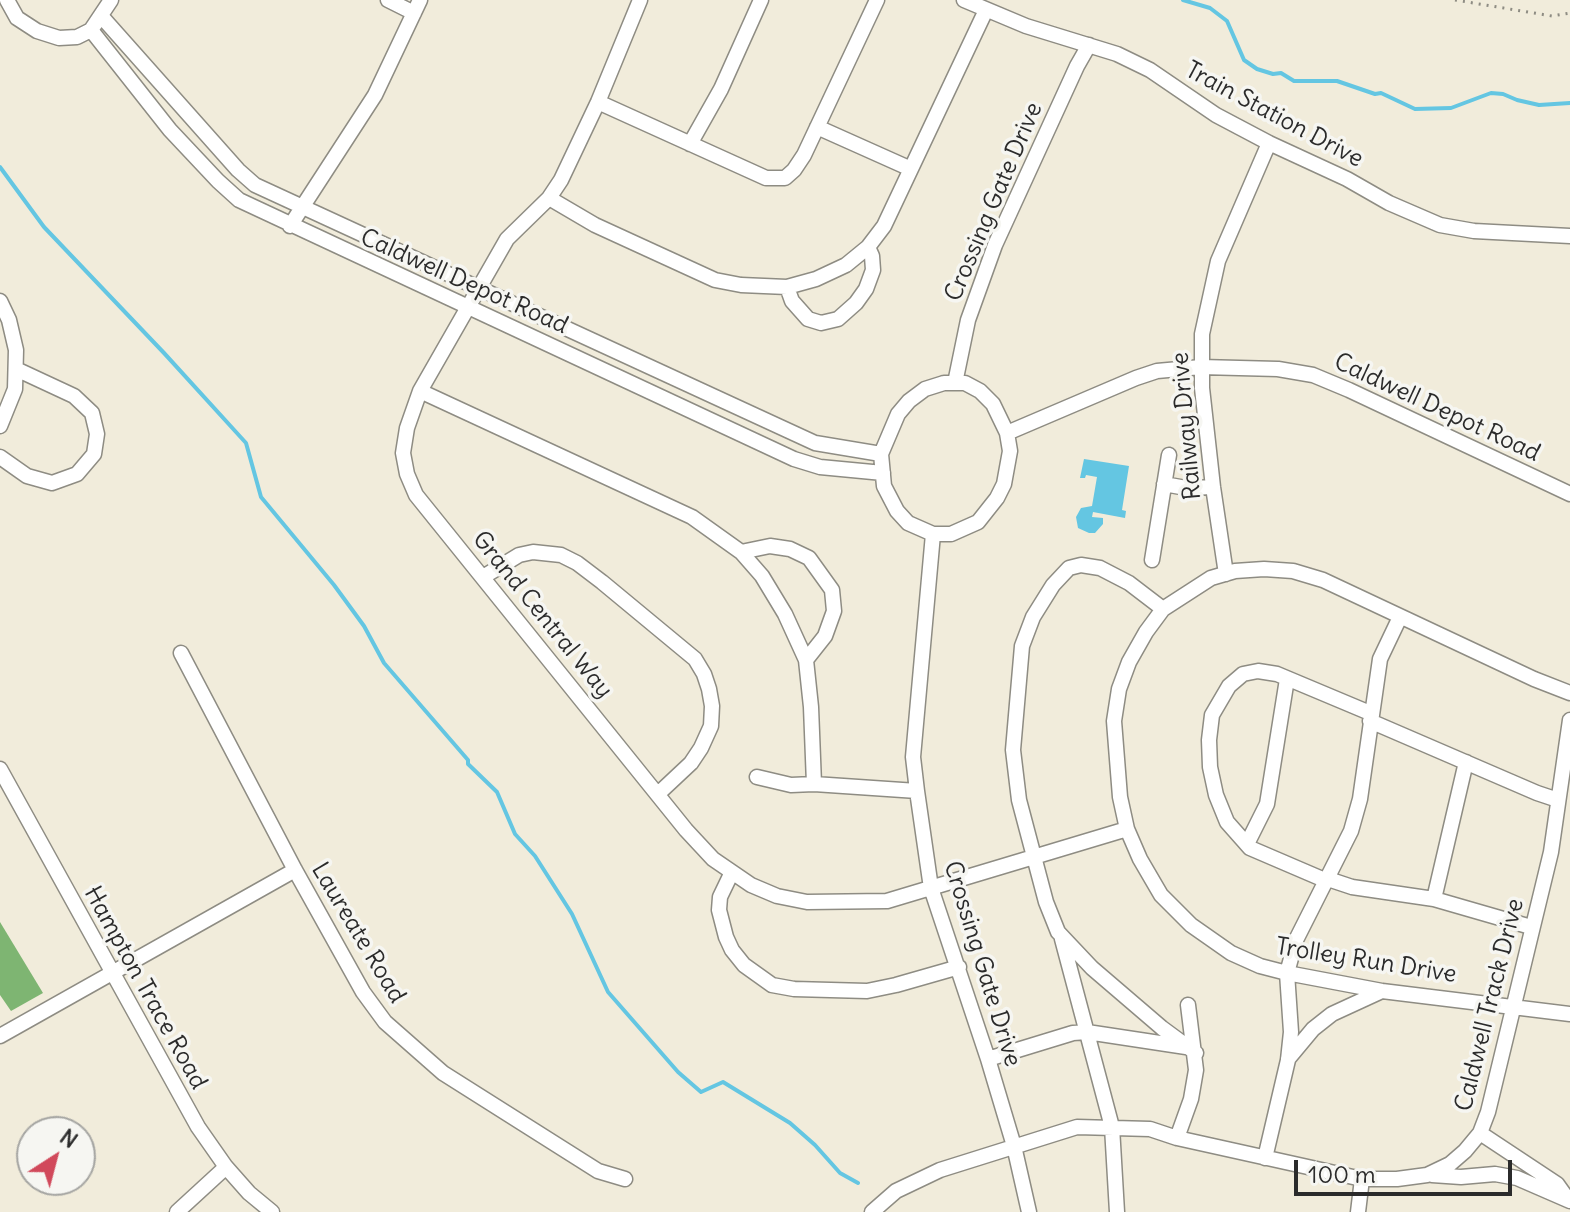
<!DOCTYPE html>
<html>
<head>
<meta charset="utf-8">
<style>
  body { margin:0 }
  #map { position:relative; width:1570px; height:1212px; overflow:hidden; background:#f1ecdb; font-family:Delius,sans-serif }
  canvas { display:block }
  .north { position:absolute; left:16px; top:1116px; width:80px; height:80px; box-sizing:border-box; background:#f6f6f2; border:2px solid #a5a5a2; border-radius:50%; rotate:36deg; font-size:22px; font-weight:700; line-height:32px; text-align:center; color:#2b2b2b }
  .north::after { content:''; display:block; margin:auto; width:28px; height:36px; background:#d1495b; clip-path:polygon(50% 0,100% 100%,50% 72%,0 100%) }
  .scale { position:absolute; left:1294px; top:1160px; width:218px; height:36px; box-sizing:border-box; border:4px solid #2b2b2b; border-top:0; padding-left:10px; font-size:24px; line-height:28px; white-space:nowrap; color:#2b2b2b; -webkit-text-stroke:6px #f6f6f2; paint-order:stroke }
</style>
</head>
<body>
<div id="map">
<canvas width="1570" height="1212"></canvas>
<div class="north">N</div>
<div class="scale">100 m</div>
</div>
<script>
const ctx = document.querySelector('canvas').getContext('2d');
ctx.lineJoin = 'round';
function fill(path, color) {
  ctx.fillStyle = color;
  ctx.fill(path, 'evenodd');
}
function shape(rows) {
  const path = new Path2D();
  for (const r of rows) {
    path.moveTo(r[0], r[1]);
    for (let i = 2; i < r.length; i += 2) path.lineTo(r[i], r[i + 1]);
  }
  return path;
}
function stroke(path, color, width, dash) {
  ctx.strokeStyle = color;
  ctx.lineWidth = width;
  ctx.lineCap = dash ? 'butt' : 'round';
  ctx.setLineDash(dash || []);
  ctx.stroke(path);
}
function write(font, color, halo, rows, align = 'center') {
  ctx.font = font + ' Delius,sans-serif';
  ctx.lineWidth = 7;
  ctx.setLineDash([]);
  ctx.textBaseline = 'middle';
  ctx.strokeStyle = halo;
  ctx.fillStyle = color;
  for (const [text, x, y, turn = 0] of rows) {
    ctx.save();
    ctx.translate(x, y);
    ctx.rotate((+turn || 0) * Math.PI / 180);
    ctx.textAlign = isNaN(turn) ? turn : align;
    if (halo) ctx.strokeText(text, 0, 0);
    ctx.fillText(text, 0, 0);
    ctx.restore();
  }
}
fill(shape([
  [0,922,43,993,11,1011,0,995]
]), '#7eb572');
fill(shape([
  [1084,459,1129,466,1122,510,1126,511,1125,518,1093,512,1092,517,1103,518,1103,524,1095,533,1089,533,1078,528,1076,517,1081,508,1092,506,1097,477,1086,475,1085,478,1080,478]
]), '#64c6e2');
stroke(shape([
  [1183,0,1210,8,1227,21,1244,60,1257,69,1273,74,1281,73,1294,81,1337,81,1375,94,1381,93,1415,109,1451,108,1491,93,1503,94,1517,100,1539,105,1570,103],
  [0,167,44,227,164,353,246,443,261,497,334,585,364,626,384,663,468,760,468,764,497,792,515,834,535,856,572,914,608,992,678,1072,701,1092,723,1082,790,1123,815,1145,840,1173,858,1183]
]), '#64c6e2', 4);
const minor = shape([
  [7,0,17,18,37,31,59,38,77,37,91,30,111,0],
  [388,0,414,13],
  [640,0,598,102,561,180,549,198,507,239,420,391,407,428,403,453,407,474,416,495,686,830,713,859,751,885,777,896,807,902,887,901,1127,829],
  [964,0,1026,26,1117,54,1150,70,1216,115,1269,143,1347,179,1389,203,1440,225,1474,231,1570,236],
  [102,17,238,170,255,185,815,443,881,454],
  [91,30,170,130,218,181,239,200,794,459,820,467,883,473],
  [598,102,766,178,785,178,794,170,804,155,877,0],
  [817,127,911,169],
  [690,144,721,89,761,0],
  [549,198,595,225,715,280,741,285,787,287,816,279,846,265,868,247,884,226,986,10],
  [290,226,375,95,420,0],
  [787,287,792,301,808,319,821,323,838,319,856,303,866,289,873,270,872,256,868,247],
  [0,301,9,320,16,350,15,389,0,426],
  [944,383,965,383,980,391,993,404,1007,433,1010,451,1004,484,997,498,978,522,951,534,933,534,908,523,897,511,884,486,881,454,898,414,909,401,925,389,944,383],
  [955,383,968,320,995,245,1077,66,1089,45],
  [420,391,692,517,741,552,762,576,785,614,806,660,811,707,814,784],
  [1007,433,1136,378,1157,371,1201,367,1278,369,1313,375,1349,390,1570,494],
  [0,457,27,476,52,483,77,474,94,454,97,434,92,413,74,396,16,369],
  [1164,484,1186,488,1213,487],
  [933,534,913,757,917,791,931,888,988,1059,1014,1146,1029,1212],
  [741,552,770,546,790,549,809,558,832,590,834,611,825,636,806,660],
  [1152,560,1169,455],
  [1226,574,1213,487,1202,388,1202,334,1218,261,1269,143],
  [483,577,519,555,533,552,561,555,577,563,602,582,695,659,704,674,709,689,712,706,711,726,701,748,691,763,659,793],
  [1163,609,1129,583,1100,568,1081,565,1069,568,1053,585,1033,617,1022,646,1013,750,1019,800,1046,902,1058,932,1092,968,1162,1028,1196,1053],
  [181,653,295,870,363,992,385,1022,443,1073,598,1171,625,1179],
  [1570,693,1534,679,1323,580,1293,571,1264,569,1235,571,1211,578,1163,609,1146,632,1129,662,1119,689,1114,721,1120,797,1127,829,1140,859,1161,895,1191,925,1231,953,1260,966,1287,973,1382,991,1570,1014],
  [1370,721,1537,793,1558,800],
  [0,769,198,1127,226,1167,249,1193,272,1212],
  [757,777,791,785,814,784,917,791],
  [1247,844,1267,804,1287,679],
  [732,872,720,897,719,910,726,937,732,950,744,965,772,985,794,989,867,991,896,985,959,967],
  [1328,879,1352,887,1434,899,1531,927],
  [1327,881,1250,848,1227,822,1216,795,1210,767,1209,740,1212,715,1229,686,1243,674,1258,671,1277,674,1370,713],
  [1434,899,1466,762],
  [1062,939,1112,1127,1117,1212],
  [0,1036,295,870],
  [988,1059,1073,1033,1087,1032,1186,1047],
  [1288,1059,1313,1029,1332,1014,1382,991],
  [1480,1133,1557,1184,1567,1198],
  [1177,1138,1191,1099,1196,1070,1188,1005],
  [1265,1158,1288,1060,1291,1032,1287,973,1296,940,1351,831,1360,799,1380,659,1400,617],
  [1432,1175,1461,1177,1495,1174,1517,1178,1570,1201],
  [177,1212,226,1167],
  [872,1212,896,1191,940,1170,1077,1127,1150,1129,1177,1138,1362,1179,1397,1179,1427,1175,1450,1164,1465,1151,1480,1133,1488,1112,1551,852,1570,720],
  [1358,1212,1362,1179]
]);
stroke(minor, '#8e8c83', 17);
stroke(shape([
  [1455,0,1552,16,1570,13]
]), '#8e8c83', 3, [2, 6]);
stroke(minor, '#fff', 14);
write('24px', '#2b2b2b', '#f6f6f2', [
  ["Train Station Drive",1274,115,28],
  ["Crossing Gate Drive",994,202,-67],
  ["Caldwell Depot Road",464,282,24],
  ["Caldwell Depot Road",1437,408,25],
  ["Railway Drive",1187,426,-95],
  ["Grand Central Way",542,615,51],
  ["Laureate Road",358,933,59],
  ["Trolley Run Drive",1366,961,9],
  ["Crossing Gate Drive",982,964,73],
  ["Hampton Trace Road",145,988,61],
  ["Caldwell Track Drive",1490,1005,-76]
]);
</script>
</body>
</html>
